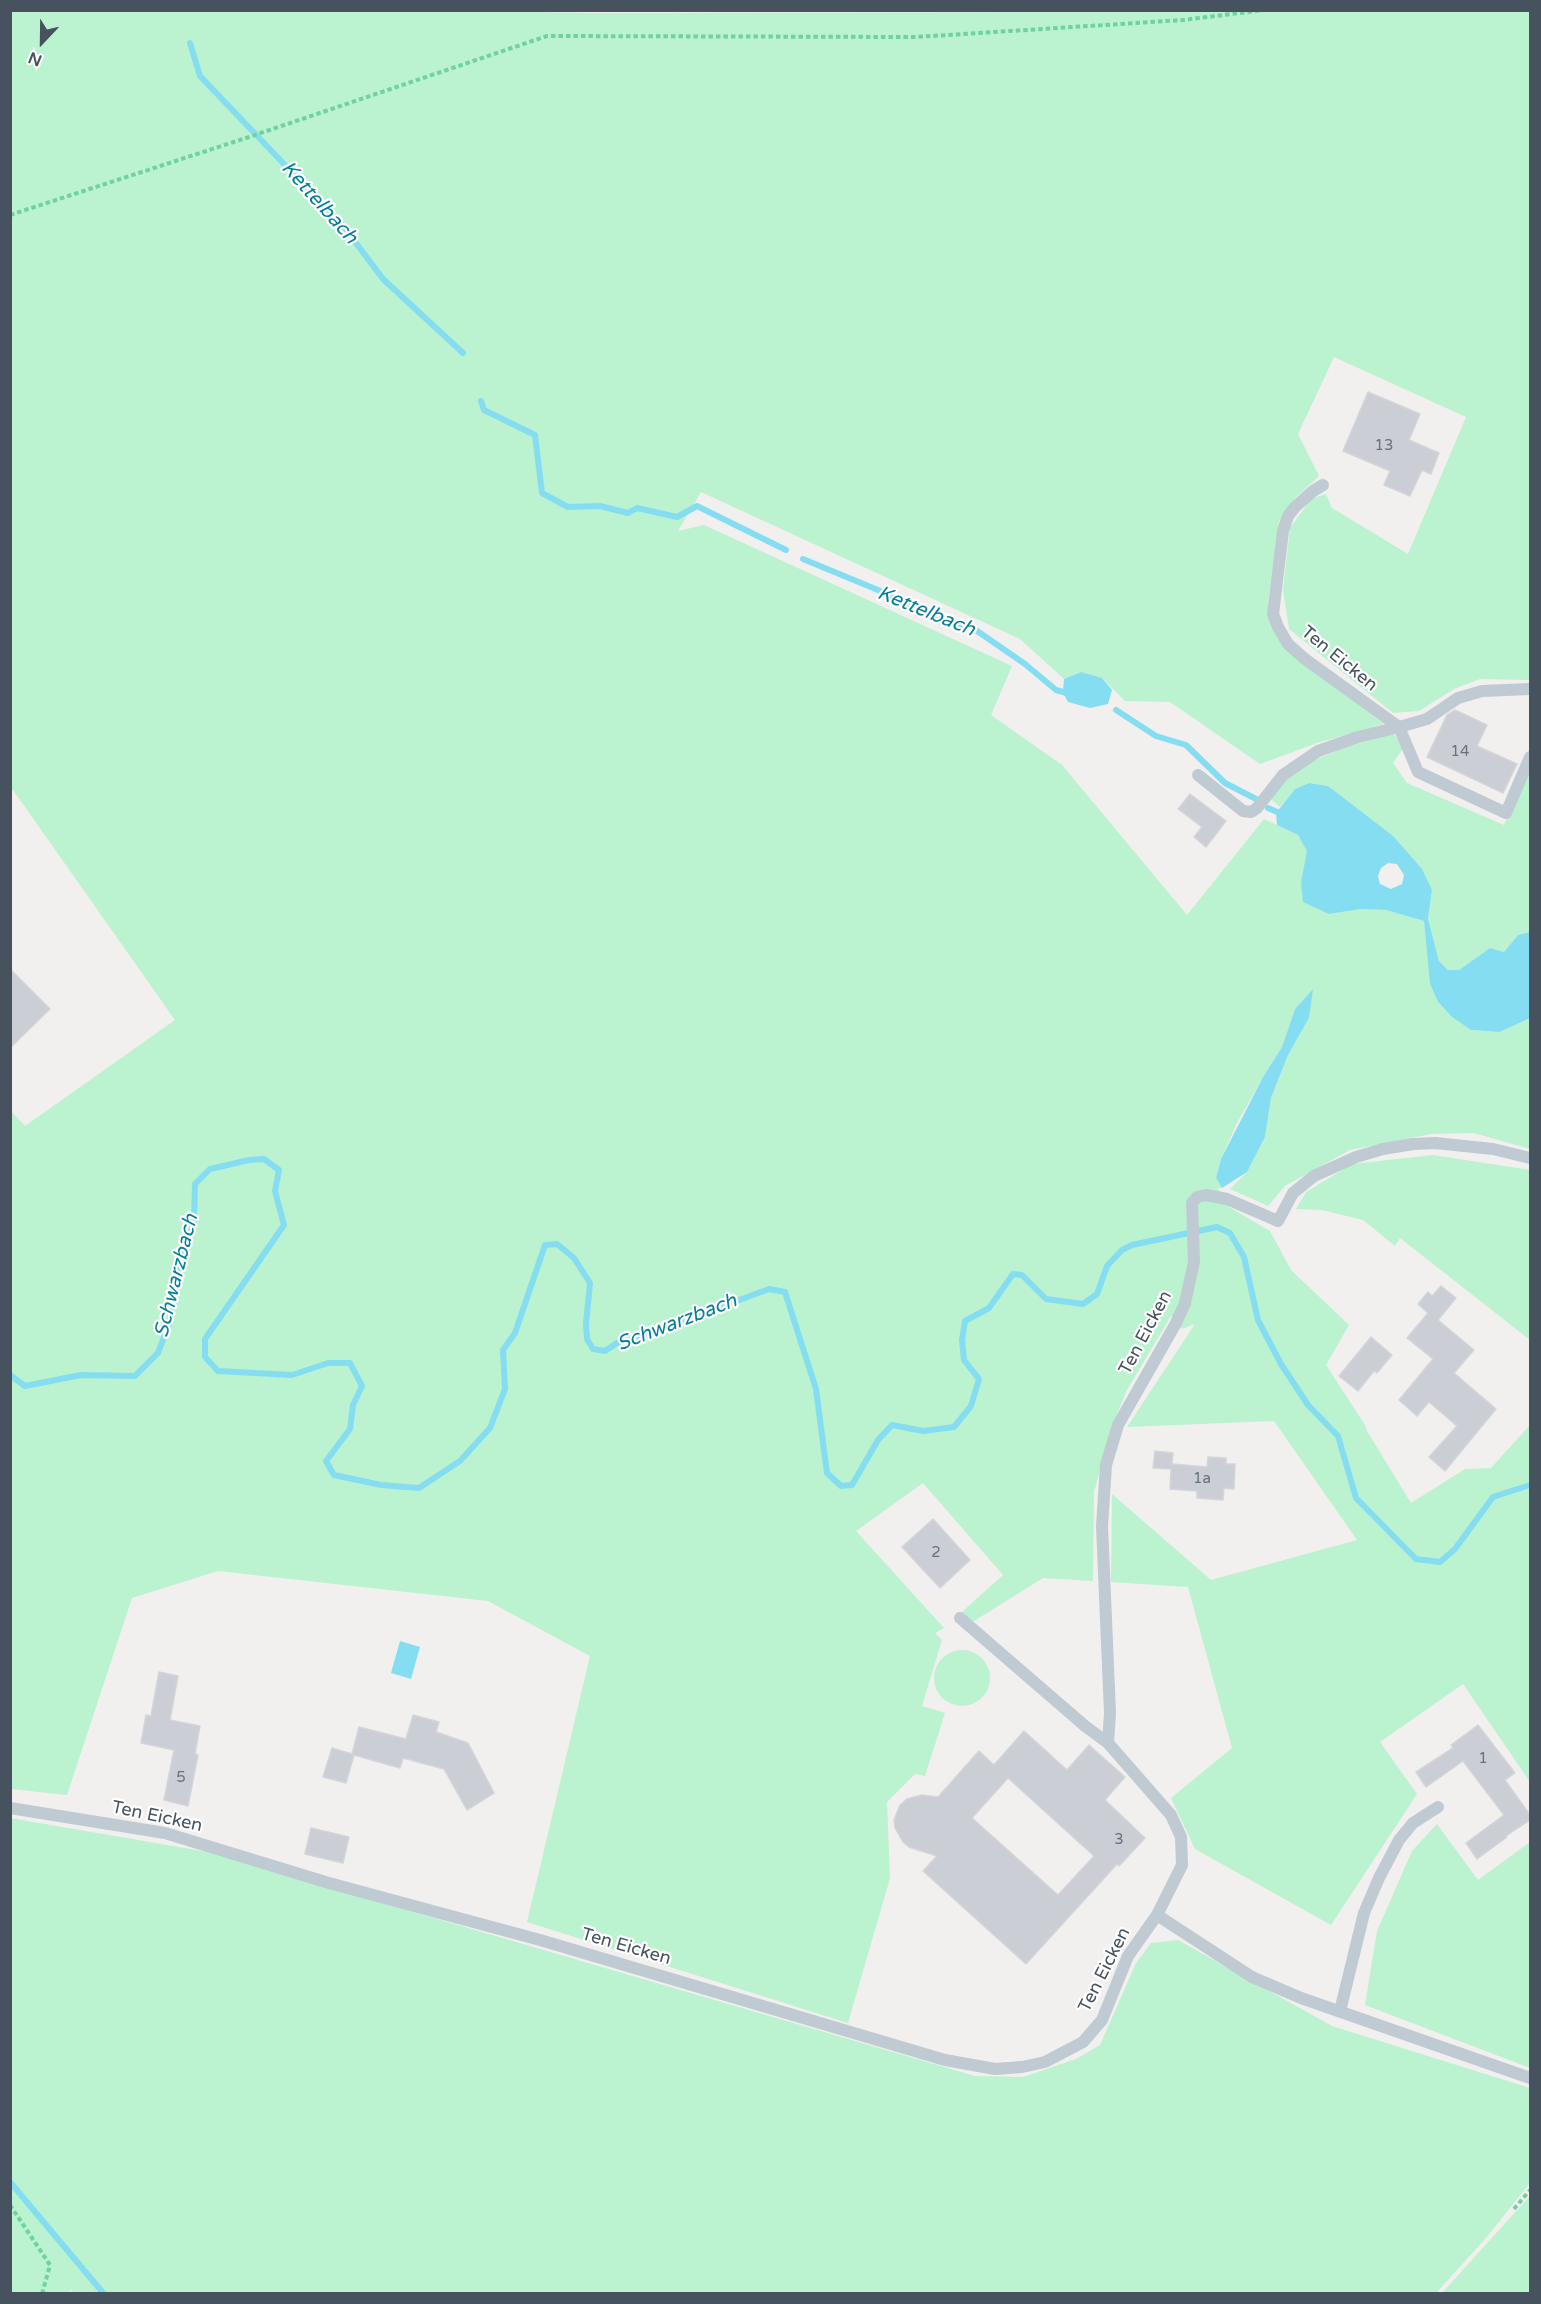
<!DOCTYPE html>
<html>
<head>
<meta charset="utf-8">
<style>
  body { margin:0 }
  #map { position:relative; width:1541px; height:2304px; overflow:hidden; background:#f2efef; font-family:"Varela Round",sans-serif }
  canvas { display:block }
  .frame { position:absolute; inset:0; border:12px solid #46535e; pointer-events:none }
  .north { position:absolute; left:12px; top:12px; width:60px; height:60px; -webkit-text-stroke:4px #fff; paint-order:stroke; rotate:202deg; font-size:16px; font-weight:700; line-height:24px; text-align:center; color:#46535e }
  .north::after { content:''; display:block; margin:auto; width:21px; height:27px; background:#46535e; clip-path:polygon(50% 0,100% 100%,50% 72%,0 100%) }
</style>
</head>
<body>
<div id="map">
<canvas width="1541" height="2304"></canvas>
<div class="frame"></div>
<div class="north">N</div>
</div>
<script>
const ctx = document.querySelector('canvas').getContext('2d');
ctx.lineJoin = 'round';
function fill(path, color) {
  ctx.fillStyle = color;
  ctx.fill(path, 'evenodd');
}
function shape(rows) {
  const path = new Path2D();
  for (const r of rows) {
    if (r.length === 3) {
      path.moveTo(r[0] + r[2], r[1]);
      path.arc(r[0], r[1], r[2], 0, 2 * Math.PI);
      continue;
    }
    path.moveTo(r[0], r[1]);
    for (let i = 2; i < r.length; i += 2) path.lineTo(r[i], r[i + 1]);
  }
  return path;
}
function stroke(path, color, width, dash) {
  ctx.strokeStyle = color;
  ctx.lineWidth = width;
  ctx.lineCap = dash ? 'butt' : 'round';
  ctx.setLineDash(dash || []);
  ctx.stroke(path);
}
function write(font, color, halo, rows, align = 'center') {
  ctx.font = font + ' "Varela Round",sans-serif';
  ctx.lineWidth = 4.5;
  ctx.setLineDash([]);
  ctx.textBaseline = 'middle';
  ctx.strokeStyle = halo;
  ctx.fillStyle = color;
  for (const [text, x, y, turn = 0] of rows) {
    ctx.save();
    ctx.translate(x, y);
    ctx.rotate((+turn || 0) * Math.PI / 180);
    ctx.textAlign = isNaN(turn) ? turn : align;
    if (halo) ctx.strokeText(text, 0, 0);
    ctx.fillText(text, 0, 0);
    ctx.restore();
  }
}
fill(shape([
  [404,10,595,13,1530,11,1530,680,1480,679,1454,689,1419,711,1393,713,1289,629,1283,590,1290,528,1311,499,1326,494,1332,508,1408,554,1466,417,1334,357,1298,434,1319,476,1295,498,1279,521,1268,602,1273,628,1290,653,1384,724,1317,743,1260,764,1170,702,1125,701,1102,678,1081,672,1064,679,1020,639,701,492,678,531,704,525,1012,666,991,715,1062,765,1187,915,1264,819,1298,835,1308,851,1301,882,1329,914,1361,909,1386,910,1424,921,1430,984,1438,1002,1452,1017,1471,1030,1500,1032,1530,1018,1530,1149,1474,1133,1431,1134,1350,1150,1285,1186,1268,1206,1230,1189,1247,1172,1265,1137,1271,1098,1288,1055,1309,1018,1312,990,1295,1009,1282,1047,1263,1077,1237,1123,1221,1159,1216,1178,1222,1188,1218,1188,1229,1207,1270,1231,1291,1270,1349,1325,1326,1365,1365,1425,1367,1431,1411,1503,1465,1469,1491,1468,1530,1425,1530,1782,1463,1684,1380,1742,1417,1794,1331,1925,1195,1849,1171,1798,1232,1748,1188,1587,1111,1582,1112,1494,1211,1580,1357,1540,1274,1421,1127,1427,1195,1324,1182,1329,1171,1316,1127,1390,1112,1426,1094,1492,1093,1581,1043,1578,971,1623,962,1612,1003,1575,923,1483,856,1531,944,1628,935,1633,942,1640,922,1706,945,1713,925,1776,915,1774,887,1802,890,1878,848,2023,527,1922,590,1656,488,1601,218,1571,132,1598,67,1795,11,1789,11,1111,25,1126,175,1020,13,790,11,791,10,11],
  [1393,733,1404,747,1393,763,1407,783,1504,825,1530,769,1530,932,1518,935,1504,952,1490,948,1459,970,1448,970,1439,961,1428,919,1432,890,1348,803,1328,786,1309,783,1295,789,1280,807,1271,799,1286,779,1309,762,1344,748],
  [1433,1155,1530,1170,1530,1340,1400,1238,1395,1246,1363,1220,1322,1210,1296,1209,1306,1192,1352,1164],
  [962,1678,28],
  [10,1818,208,1852,975,2076,1023,2077,1076,2059,1100,2045,1136,1963,1151,1943,1178,1940,1332,2026,1530,2088,1530,2183,1486,2238,1436,2293,72,2294,71,2288,70,2293,11,2293],
  [1437,1824,1478,1880,1530,1842,1530,2068,1365,2005,1377,1931,1412,1851],
  [1530,2196,1530,2293,1442,2293,1489,2241]
]), '#bbf2cf');
fill(shape([
  [1081,672,1102,678,1112,690,1108,704,1090,708,1068,702,1063,692,1064,679],
  [1309,783,1328,786,1393,836,1422,869,1432,890,1428,919,1439,961,1448,970,1459,970,1490,948,1504,952,1518,935,1530,932,1530,1018,1500,1032,1471,1030,1452,1017,1438,1002,1430,984,1424,921,1386,910,1361,909,1329,914,1303,902,1301,882,1307,851,1298,835,1277,825,1276,813,1295,789],
  [1388,863,1397,864,1404,875,1402,884,1391,889,1380,884,1378,876,1381,868],
  [1313,989,1309,1018,1288,1055,1271,1098,1265,1137,1247,1172,1222,1188,1216,1178,1221,1159,1263,1077,1282,1047,1295,1009],
  [400,1641,420,1647,411,1679,391,1673]
]), '#85ddf2');
stroke(shape([
  [190,43,200,76,344,227,383,279,463,353],
  [481,401,484,410,535,435,542,493,568,507,600,506,628,513,637,508,677,517,697,506,786,550],
  [803,559,878,590,938,621,970,626,1025,664,1056,690,1070,694],
  [1116,710,1156,736,1186,745,1225,783,1258,800],
  [1268,808,1284,815],
  [10,1375,25,1386,81,1375,135,1376,158,1353,170,1321,175,1279,194,1222,195,1184,210,1169,249,1160,264,1159,279,1170,275,1191,284,1225,205,1339,205,1357,218,1371,292,1375,328,1363,350,1363,362,1386,353,1405,350,1429,326,1461,334,1475,381,1485,419,1488,460,1461,490,1428,505,1389,503,1350,515,1333,545,1245,557,1244,574,1258,590,1283,586,1324,587,1339,593,1349,605,1351,620,1341,655,1331,769,1289,785,1292,816,1389,827,1473,841,1486,852,1485,878,1440,892,1425,923,1431,954,1427,971,1406,979,1379,964,1360,962,1340,965,1321,989,1308,1013,1274,1022,1275,1046,1299,1083,1304,1097,1294,1107,1266,1122,1250,1132,1245,1217,1227,1230,1233,1244,1257,1258,1320,1281,1364,1308,1405,1338,1436,1356,1498,1416,1559,1440,1562,1455,1549,1493,1497,1530,1485],
  [10,2182,104,2294]
]), '#85ddf2', 6);
const building = shape([
  [1368,392,1420,414,1409,440,1439,453,1431,474,1422,470,1410,496,1384,485,1390,471,1343,451,1368,392],
  [1455,710,1487,725,1477,746,1517,764,1503,793,1427,757,1447,715,1455,710],
  [1190,794,1226,821,1206,847,1194,837,1202,827,1178,809,1190,794],
  [10,969,50,1009,10,1048,10,969],
  [1441,1286,1456,1298,1438,1320,1474,1350,1454,1373,1496,1409,1445,1471,1429,1457,1457,1426,1429,1402,1417,1416,1399,1400,1433,1359,1407,1338,1428,1313,1418,1304,1428,1292,1432,1296,1441,1286],
  [1371,1337,1392,1355,1377,1373,1374,1371,1358,1391,1339,1376,1371,1337],
  [1155,1451,1173,1453,1172,1464,1207,1467,1208,1457,1226,1458,1226,1464,1235,1464,1234,1489,1224,1488,1223,1500,1197,1498,1197,1491,1170,1489,1171,1469,1153,1468,1155,1451],
  [933,1519,970,1560,940,1588,902,1547,933,1519],
  [159,1672,178,1676,170,1720,200,1726,195,1754,198,1755,188,1806,164,1800,174,1750,141,1743,146,1715,151,1716,159,1672],
  [413,1715,439,1722,436,1732,468,1743,494,1793,467,1810,444,1769,403,1758,400,1768,354,1755,346,1783,323,1777,332,1748,352,1754,359,1727,406,1739,413,1715],
  [1478,1725,1515,1773,1505,1780,1530,1815,1530,1820,1506,1836,1507,1837,1477,1859,1466,1843,1504,1815,1463,1761,1426,1787,1416,1772,1453,1748,1451,1745,1478,1725],
  [1024,1731,1067,1770,1089,1745,1125,1777,1105,1800,1145,1838,1119,1866,1117,1864,1026,1964,923,1871,937,1856,909,1847,903,1842,895,1828,894,1820,900,1805,907,1799,922,1795,938,1797,979,1751,994,1765,1024,1731],
  [1008,1778,1094,1856,1058,1895,972,1818,1008,1778],
  [311,1828,349,1837,343,1863,305,1854,311,1828]
]);
fill(building, '#cbced4');
stroke(building, '#d3d5db', 1.5);
stroke(shape([
  [10,215,246,138,547,36,916,37,1183,20,1264,10],
  [10,2205,50,2265,42,2294],
  [1514,2209,1530,2190]
]), '#70d2a1', 4, [4.5, 3]);
stroke(shape([
  [1323,485,1313,491,1295,507,1288,516,1283,531,1273,614,1278,627,1288,644,1305,659,1399,727,1427,719,1458,698,1482,691,1530,689],
  [1198,775,1243,811,1251,812,1257,808,1283,775,1318,751,1358,737,1399,727,1418,772,1506,813,1530,757],
  [960,1618,1085,1726,1108,1743,1171,1815,1181,1837,1182,1865,1157,1915],
  [1108,1743,1110,1713,1102,1526,1106,1465,1118,1425,1176,1323,1185,1303,1194,1262,1192,1203,1197,1197,1206,1195,1227,1199,1278,1221,1293,1193,1314,1176,1356,1157,1383,1149,1413,1144,1435,1143,1493,1149,1530,1158],
  [10,1808,165,1833,329,1883,540,1940,945,2060,995,2069,1022,2067,1045,2062,1083,2042,1102,2020,1128,1956,1157,1915,1252,1977,1301,1998,1530,2078],
  [1340,2011,1364,1913,1379,1878,1399,1840,1413,1823,1438,1807]
]), '#bfcad2', 12);
write('15px', '#67727c', null, [
  ["13",1384,446],
  ["14",1460,752],
  ["1a",1202,1479],
  ["2",936,1553],
  ["1",1483,1759],
  ["5",181,1778],
  ["3",1119,1840]
]);
write('18px', '#46535e', '#fff', [
  ["Ten Eicken",1339,659,39],
  ["Ten Eicken",1146,1333,-62],
  ["Ten Eicken",157,1817,12],
  ["Ten Eicken",626,1947,16],
  ["Ten Eicken",1105,1970,-63]
]);
write('italic 20px', '#057e9c', '#fff', [
  ["Kettelbach",319,203,48],
  ["Kettelbach",926,612,22],
  ["Schwarzbach",177,1276,-76],
  ["Schwarzbach",677,1323,-21]
]);
</script>
</body>
</html>
